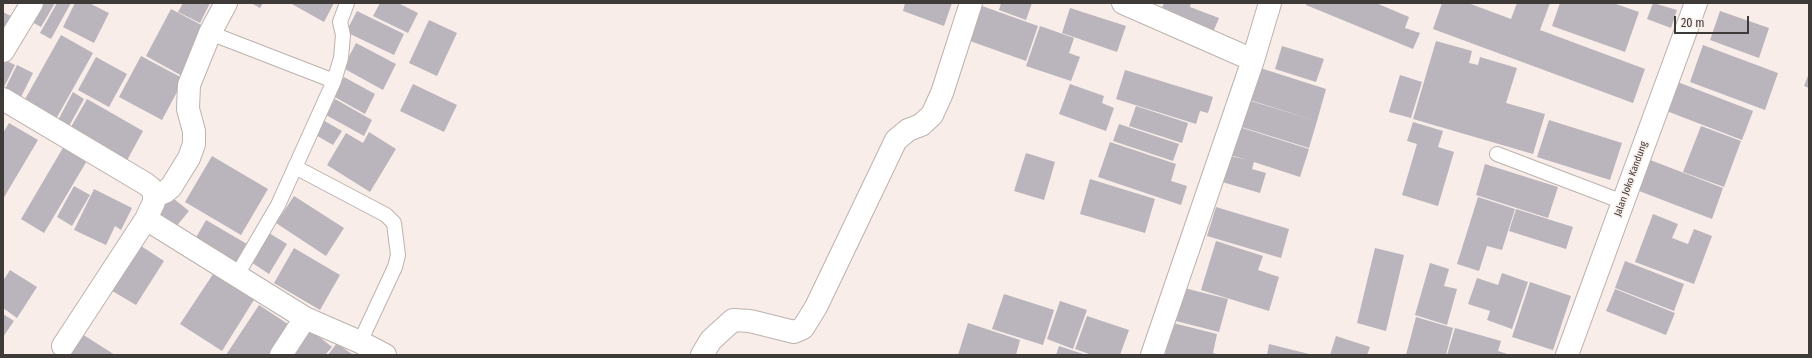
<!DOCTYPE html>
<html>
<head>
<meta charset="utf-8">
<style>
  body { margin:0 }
  #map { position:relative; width:1812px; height:358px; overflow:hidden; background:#f8ede9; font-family:"Fira Sans Condensed",sans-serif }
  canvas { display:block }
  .frame { position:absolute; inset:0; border:4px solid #3e3a38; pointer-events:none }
  .scale { position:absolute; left:1674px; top:16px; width:75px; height:18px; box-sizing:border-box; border:2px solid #3e3a38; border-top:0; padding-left:5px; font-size:12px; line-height:14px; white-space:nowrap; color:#3e3a38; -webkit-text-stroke:3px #f8ede9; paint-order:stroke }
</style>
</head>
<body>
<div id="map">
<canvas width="1812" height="358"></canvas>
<div class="frame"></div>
<div class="scale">20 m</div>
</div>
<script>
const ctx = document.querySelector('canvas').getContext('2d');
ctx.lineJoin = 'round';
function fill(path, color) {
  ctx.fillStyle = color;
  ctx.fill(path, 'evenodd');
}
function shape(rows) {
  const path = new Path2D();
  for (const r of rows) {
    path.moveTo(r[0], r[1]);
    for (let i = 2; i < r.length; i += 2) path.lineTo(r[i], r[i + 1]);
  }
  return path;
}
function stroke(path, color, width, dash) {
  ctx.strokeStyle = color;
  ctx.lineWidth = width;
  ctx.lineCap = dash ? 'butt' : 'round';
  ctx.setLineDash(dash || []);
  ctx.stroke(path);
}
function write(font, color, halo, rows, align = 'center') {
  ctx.font = font + ' "Fira Sans Condensed",sans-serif';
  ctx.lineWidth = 3;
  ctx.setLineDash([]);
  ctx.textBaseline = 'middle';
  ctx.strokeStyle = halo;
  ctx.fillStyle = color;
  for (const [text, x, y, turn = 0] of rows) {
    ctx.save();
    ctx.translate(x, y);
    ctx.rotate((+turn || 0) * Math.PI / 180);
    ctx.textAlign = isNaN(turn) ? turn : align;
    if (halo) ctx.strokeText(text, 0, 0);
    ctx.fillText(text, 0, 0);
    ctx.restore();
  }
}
fill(shape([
  [34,3,55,3,41,27,25,18],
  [57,3,71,3,51,39,40,33],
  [75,3,89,3,109,13,94,43,63,27],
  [183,3,210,3,200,23,178,12],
  [251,3,263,3,260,8],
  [290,3,334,3,324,22],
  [380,3,398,3,418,13,408,33,373,16],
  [905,3,952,3,944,26,903,11],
  [1001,3,1032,3,1026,20,999,10],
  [1164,3,1191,3,1190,7,1219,18,1211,37,1158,17],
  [1307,3,1376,3,1409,17,1405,28,1420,33,1413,49,1306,5],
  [1442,3,1468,3,1511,19,1517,3,1550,3,1540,30,1645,69,1633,103,1433,29],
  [1560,3,1613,3,1639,12,1625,52,1552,26],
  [1653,3,1677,10,1671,28,1647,19],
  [982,6,1038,26,1026,61,970,41],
  [1070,8,1126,26,1117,52,1062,33],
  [171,9,209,29,184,77,146,56],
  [357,11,404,34,394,55,346,32],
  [1720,11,1769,28,1759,58,1710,40],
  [3,12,13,17,3,35],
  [429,20,457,33,437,76,409,63],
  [1040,26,1074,38,1069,53,1080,57,1071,81,1026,66],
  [61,35,93,53,56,119,24,101],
  [1436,41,1472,51,1469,63,1478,65,1480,57,1517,68,1506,103,1545,114,1533,154,1413,119],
  [356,43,396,64,383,90,343,68],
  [1703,45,1778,73,1765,110,1690,82],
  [1282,46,1324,59,1316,82,1275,69],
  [141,56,184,79,162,120,119,97],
  [96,57,127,74,109,107,78,90],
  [3,59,15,65,3,89],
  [17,65,33,73,20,99,4,91],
  [1254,66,1326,89,1317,121,1243,98],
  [1125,70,1213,97,1208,113,1200,111,1196,124,1116,99],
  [1809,73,1809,88,1804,86],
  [1400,75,1422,82,1411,118,1389,112],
  [344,77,375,94,365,114,333,96],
  [1675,81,1753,111,1742,140,1664,110],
  [413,84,457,105,444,132,400,111],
  [1070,84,1104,96,1102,103,1114,108,1106,131,1059,114],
  [73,92,84,99,68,128,57,122],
  [87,99,143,131,125,164,68,132],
  [335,99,372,120,364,136,326,115],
  [1244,99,1317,121,1309,148,1235,125],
  [1136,106,1188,123,1182,143,1129,126],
  [323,120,342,131,333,145,314,134],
  [1549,120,1622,143,1610,180,1537,157],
  [1413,122,1443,131,1438,147,1454,152,1438,206,1402,195,1417,144,1407,141],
  [9,123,38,140,3,199,3,133],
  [1119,124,1179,144,1173,161,1113,141],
  [1236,126,1309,149,1300,177,1254,162,1252,169,1266,173,1260,193,1219,181,1227,155,1247,160,1227,154],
  [1701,126,1741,141,1724,187,1683,172],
  [369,132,396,149,370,192,327,165,346,133,363,143],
  [1110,142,1176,164,1171,181,1187,186,1181,205,1098,177],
  [64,146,88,159,44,233,21,219],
  [1026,153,1055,162,1044,200,1014,191],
  [212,156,268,189,241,235,185,202],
  [1645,158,1723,188,1712,219,1634,189],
  [1485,164,1558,187,1548,218,1476,195],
  [1090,179,1155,199,1145,233,1080,214],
  [74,186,90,195,72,226,57,217],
  [94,189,132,208,121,230,115,226,106,245,74,230],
  [169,195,189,211,175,228,156,212],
  [294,196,344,228,326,256,276,223],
  [1478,197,1515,209,1502,250,1487,246,1479,271,1457,264],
  [1216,207,1289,229,1281,258,1207,236],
  [1516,209,1573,227,1566,249,1509,231],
  [1653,214,1678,224,1672,238,1688,244,1694,229,1712,236,1694,284,1635,262],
  [206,220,247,244,233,267,193,243],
  [269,233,287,244,269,274,251,262],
  [1216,241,1263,256,1258,270,1279,277,1269,311,1201,290],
  [138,244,164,261,136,305,109,289],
  [294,248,340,275,320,310,274,283],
  [1375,248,1404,255,1386,331,1357,323],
  [1625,261,1684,284,1674,311,1615,288],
  [1430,263,1449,269,1444,286,1457,289,1447,325,1415,315],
  [217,268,257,295,222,351,180,324],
  [10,270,37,287,17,318,3,308,3,281],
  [1502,273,1528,282,1512,329,1487,320,1490,311,1468,304,1477,278,1498,285],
  [1530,282,1571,296,1553,350,1512,337],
  [1176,286,1228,299,1219,332,1168,319],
  [1615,289,1675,313,1666,335,1606,311],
  [1004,294,1054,310,1043,345,992,329],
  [1060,301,1087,310,1073,349,1047,339],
  [259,305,294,328,277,355,226,355],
  [3,314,14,321,3,337],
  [1087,316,1129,330,1120,355,1092,355,1075,349],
  [1416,317,1453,328,1446,355,1406,355],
  [968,323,1020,340,1016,355,958,355],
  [1173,323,1217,334,1213,353,1219,355,1165,355],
  [307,327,332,347,325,355,286,355],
  [1455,328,1501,341,1498,351,1510,355,1447,355],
  [82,334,115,355,68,355],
  [1336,336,1370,347,1367,355,1330,355],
  [337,343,353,355,328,355],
  [1269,344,1309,354,1309,355,1267,355],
  [1059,346,1086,355,1056,355]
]), '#bab4bc');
const lane = shape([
  [210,33,334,81],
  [1497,154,1623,202],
  [295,167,386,215,394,223,398,255,395,267,360,342],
  [237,275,278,205,334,81,341,58,343,35,340,22,347,3]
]);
const street = shape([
  [1123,3,1253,60],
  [3,51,32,3],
  [3,99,146,184,151,188,154,194,154,202,146,219,63,346],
  [154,194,158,195,165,192,171,187,189,158,194,144,194,131,188,109,189,85,210,33,226,3],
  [146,219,305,318,360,342,385,355],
  [281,355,305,318],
  [702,355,711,340,733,320,750,321,794,332,803,328,816,307,896,140,908,130,921,125,932,115,942,93,971,3],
  [1152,355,1253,60,1270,3],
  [1567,355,1696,3]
]);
stroke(lane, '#bcb2ae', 16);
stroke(street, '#bcb2ae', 24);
stroke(lane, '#fff', 14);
stroke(street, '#fff', 22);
write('10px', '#3e3a38', '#f8ede9', [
  ["Jalan Joko Kandung",1631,179,-70]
]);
</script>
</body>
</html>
